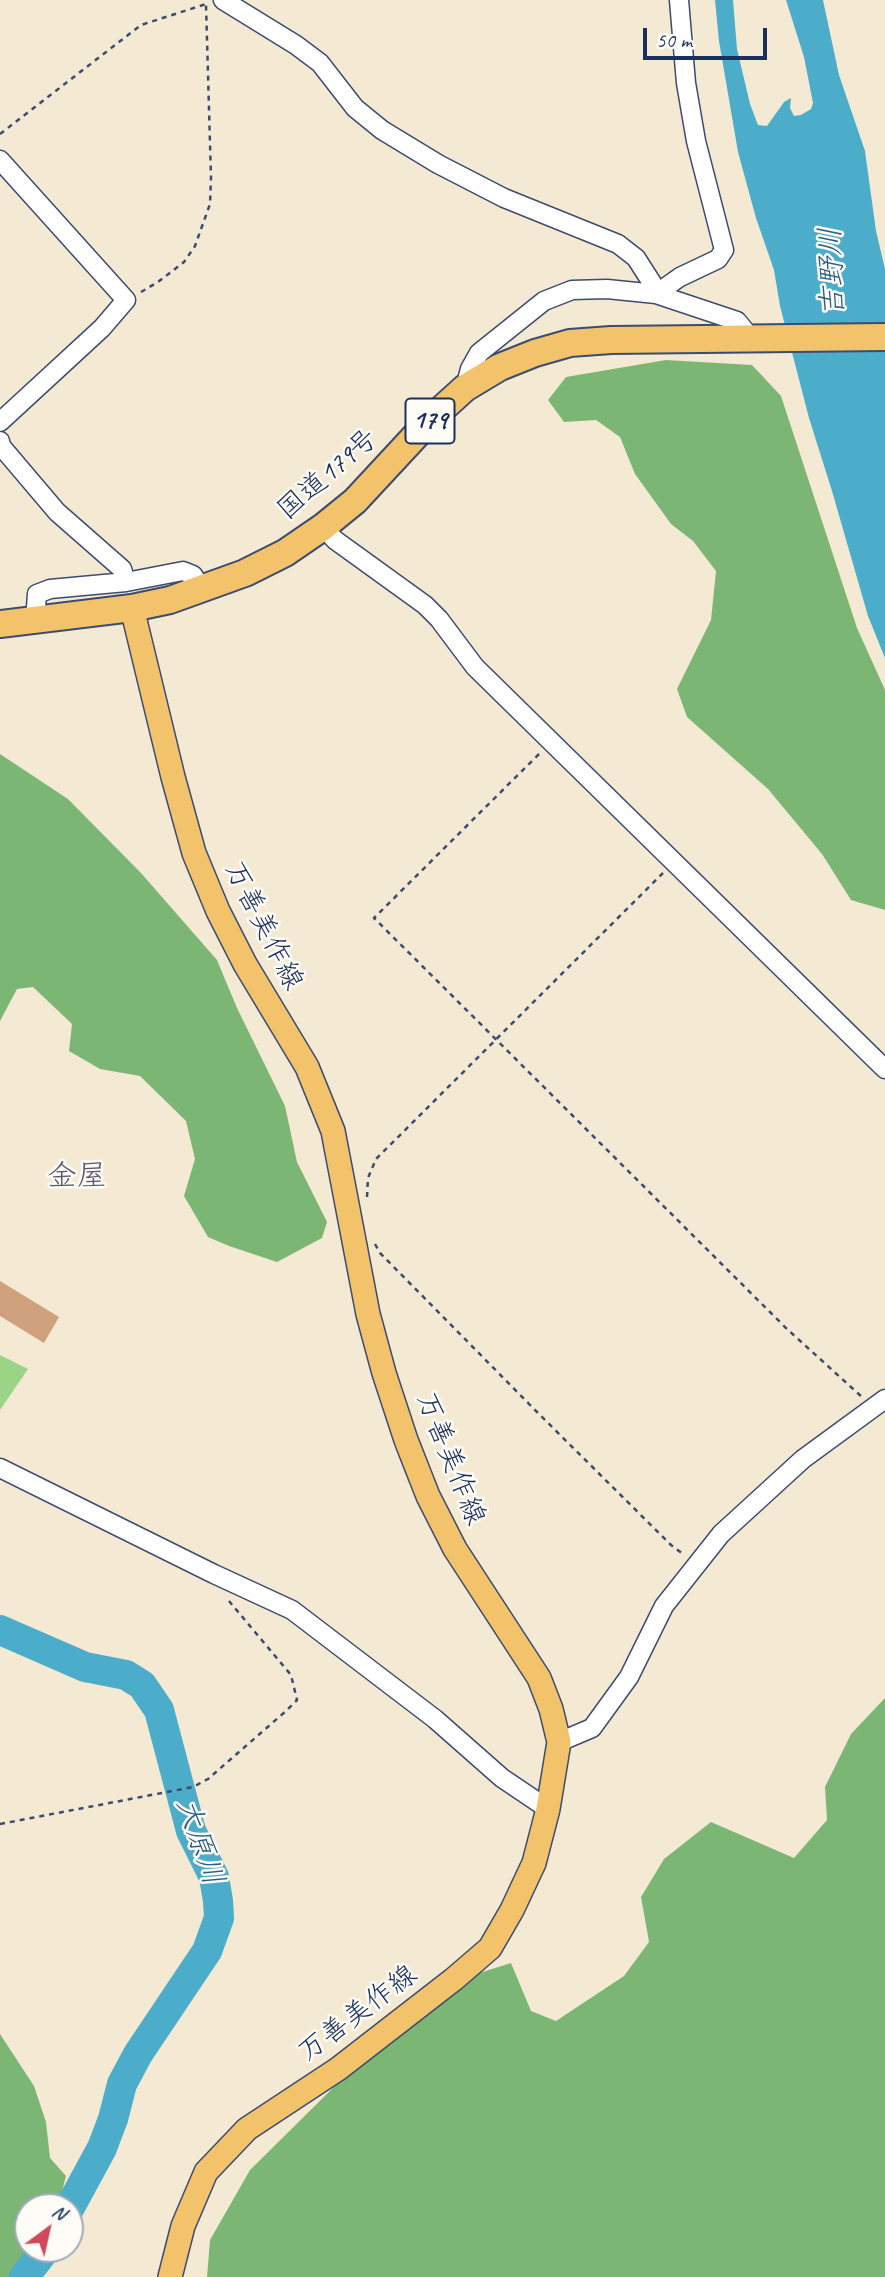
<!DOCTYPE html>
<html>
<head>
<meta charset="utf-8">
<style>
  body { margin:0 }
  #map { position:relative; width:885px; height:2277px; overflow:hidden; background:#f4ead4; font-family:Caveat,sans-serif }
  canvas { display:block }
  .north { position:absolute; left:14px; top:2193px; width:70px; height:70px; box-sizing:border-box; background:#fdfcf7; border:2px solid #a3aaba; border-radius:50%; rotate:33deg; font-size:19px; font-weight:700; line-height:28px; text-align:center; color:#1b2f5e }
  .north::after { content:''; display:block; margin:auto; width:24px; height:32px; background:#d1495b; clip-path:polygon(50% 0,100% 100%,50% 72%,0 100%) }
  .scale { position:absolute; left:643px; top:28px; width:124px; height:32px; box-sizing:border-box; border:4px solid #1b2f5e; border-top:0; padding-left:9px; font-size:21px; line-height:24px; white-space:nowrap; color:#1b2f5e; -webkit-text-stroke:5px #fdfcf7; paint-order:stroke }
</style>
</head>
<body>
<div id="map">
<canvas width="885" height="2277"></canvas>
<div class="north">N</div>
<div class="scale">50 m</div>
</div>
<script>
const ctx = document.querySelector('canvas').getContext('2d');
ctx.lineJoin = 'round';
function fill(path, color) {
  ctx.fillStyle = color;
  ctx.fill(path, 'evenodd');
}
function shape(rows) {
  const path = new Path2D();
  for (const r of rows) {
    path.moveTo(r[0], r[1]);
    for (let i = 2; i < r.length; i += 2) path.lineTo(r[i], r[i + 1]);
  }
  return path;
}
function stroke(path, color, width, dash) {
  ctx.strokeStyle = color;
  ctx.lineWidth = width;
  ctx.lineCap = dash ? 'butt' : 'round';
  ctx.setLineDash(dash || []);
  ctx.stroke(path);
}
function write(font, color, halo, rows, align = 'center') {
  ctx.font = font + ' Caveat,"Klee One",sans-serif';
  ctx.lineWidth = 5;
  ctx.setLineDash([]);
  ctx.textBaseline = 'middle';
  ctx.strokeStyle = halo;
  ctx.fillStyle = color;
  for (const [text, x, y, turn = 0] of rows) {
    ctx.save();
    ctx.translate(x, y);
    ctx.rotate((+turn || 0) * Math.PI / 180);
    ctx.textAlign = isNaN(turn) ? turn : align;
    if (halo) ctx.strokeText(text, 0, 0);
    ctx.fillText(text, 0, 0);
    ctx.restore();
  }
}
fill(shape([
  [0,1355,28,1369,0,1410]
]), '#9bd487');
fill(shape([
  [666,360,752,365,781,396,857,628,885,690,885,910,851,900,822,854,768,789,687,717,677,689,711,620,716,571,693,541,671,524,635,474,620,437,596,420,564,422,548,400,566,377],
  [0,754,68,799,141,873,217,960,237,1008,285,1106,297,1162,327,1222,322,1238,277,1262,229,1246,208,1237,184,1196,195,1159,186,1121,140,1076,100,1069,69,1051,72,1024,33,987,17,989,0,1021],
  [885,1698,885,2277,207,2277,210,2240,250,2170,341,2080,476,1974,511,1963,531,2011,556,2021,624,1976,649,1942,641,1897,664,1859,711,1822,794,1858,827,1820,825,1787,851,1734],
  [0,2034,34,2086,46,2122,50,2158,66,2176,58,2207,28,2207,28,2249,31,2249,10,2277,0,2277]
]), '#7cb674');
fill(shape([
  [715,0,733,0,737,49,750,104,758,125,767,126,784,102,791,98,790,108,794,116,801,115,811,109,813,103,804,57,786,0,823,0,839,75,865,151,876,231,885,269,885,658,868,616,832,491,809,418,780,306,774,270,756,218,738,152,719,41]
]), '#4badca');
stroke(shape([
  [0,1630,85,1667,126,1675,142,1685,159,1710,191,1831,214,1877,218,1901,219,1918,207,1951,138,2054,122,2084,113,2119,102,2148,70,2207],
  [24,2277,46,2249]
]), '#4badca', 30);
fill(shape([
  [0,1281,59,1317,44,1343,0,1316]
]), '#d0a17d');
const minor = shape([
  [223,0,296,45,320,63,355,108,382,130,438,164,504,198,618,244,636,258,652,283,656,294],
  [0,160,126,300,102,328,0,422],
  [656,294,680,277,718,259,724,250,696,141,686,83,679,0],
  [465,388,470,369,479,353,544,301,572,290,607,289,656,294,737,321,750,337],
  [0,441,1,446,57,512,122,569,126,582],
  [323,527,335,540,425,605,439,619,475,667,885,1069],
  [35,621,37,594,50,589,126,582,183,571,193,575,202,589],
  [0,1468,214,1574,292,1610,435,1719,502,1778,548,1809],
  [559,1742,592,1728,629,1677,664,1606,721,1534,803,1459,885,1399]
]);
const major = shape([
  [132,608,173,777,194,853,218,911,245,964,307,1067,333,1131,368,1314,384,1373,406,1440,428,1496,455,1549,539,1678,551,1709,559,1742,548,1809,534,1863,512,1910,490,1948,454,1979,338,2069,247,2129,206,2172,183,2226,170,2277]
]);
const highway = shape([
  [0,624,132,608,170,600,245,573,285,553,323,527,355,501,433,417,465,388,500,367,535,353,570,343,611,340,885,337]
]);
stroke(minor, '#3c4b70', 21);
stroke(major, '#3c4b70', 26);
stroke(highway, '#3c4b70', 30);
stroke(shape([
  [0,134,141,25,206,4],
  [141,292,158,282,184,262,195,246,210,204,211,178,206,5],
  [539,754,374,918,787,1329,862,1397],
  [367,1197,368,1178,376,1159,663,873],
  [375,1244,380,1253,537,1412,671,1545,683,1554],
  [0,1824,193,1787,208,1779,286,1711,297,1700,291,1675,229,1601]
]), '#3c4b70', 2.5, [5, 5]);
stroke(minor, '#fff', 18);
stroke(major, '#f2c36a', 23);
stroke(highway, '#f2c36a', 26);
for (const [x, y, w] of [
  [430,421,49]
]) {
  const box = new Path2D();
  box.roundRect(x - w / 2, y - 22.5, w, 45, 5);
  ctx.fillStyle = '#fdfcf7';
  ctx.fill(box);
  stroke(box, '#1b2f5e', 2);
}
write('bold 26px', '#1b2f5e', null, [
  ["179",430,421]
]);
write('28px', '#1b2f5e', '#fdfcf7', [
  ["国道179号",328,475,-41],
  ["万善美作線",263,926,63],
  ["万善美作線",450,1459,68],
  ["万善美作線",358,2014,-37]
]);
write('italic 30px', '#2c5b84', '#fdfcf7', [
  ["吉野川",833,272,-92],
  ["大原川",199,1842,71]
]);
write('30px', '#5a5769', '#fdfcf7', [
  ["金屋",77,1177]
]);
</script>
</body>
</html>
